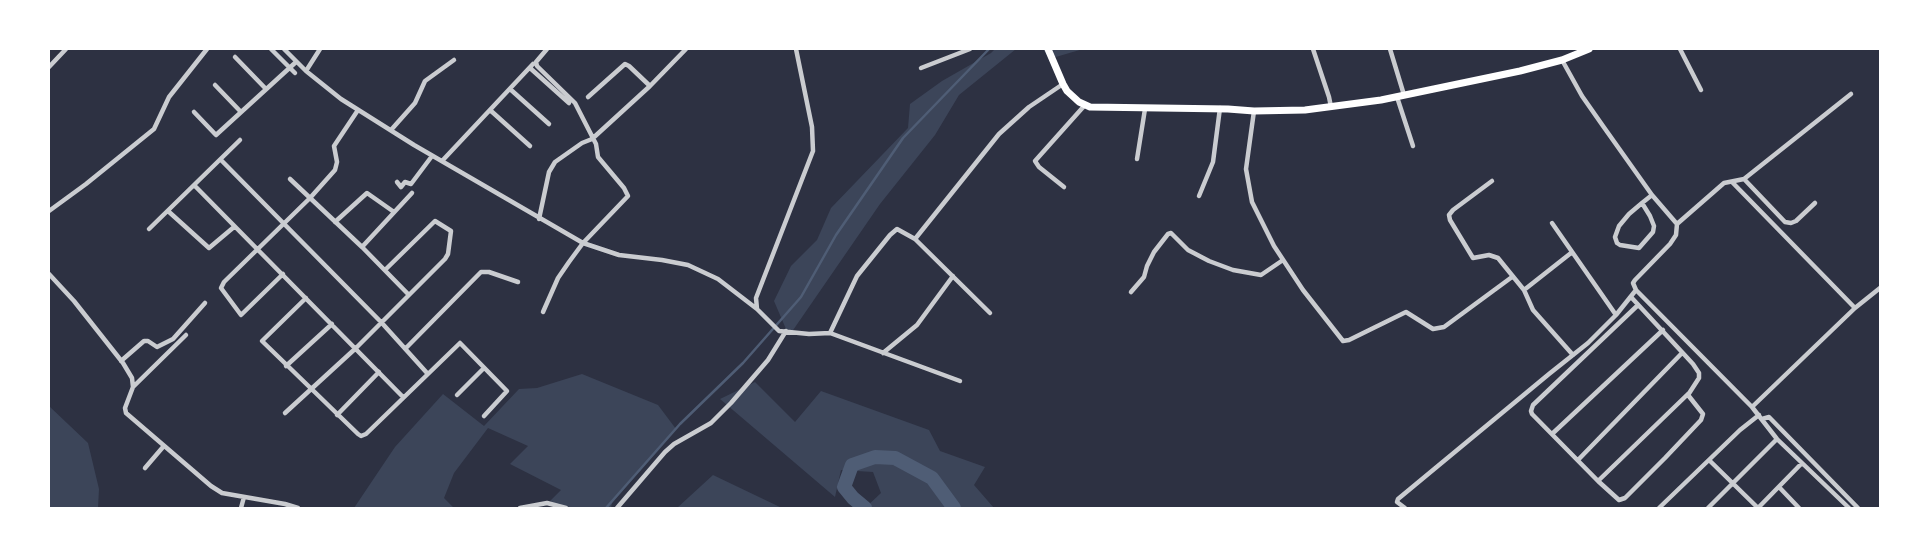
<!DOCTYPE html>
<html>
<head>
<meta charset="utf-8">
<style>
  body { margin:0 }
  #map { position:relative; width:1929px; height:557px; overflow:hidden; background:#2d3142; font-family:Mulish,sans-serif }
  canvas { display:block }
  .frame { position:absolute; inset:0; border:50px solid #fff; pointer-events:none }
</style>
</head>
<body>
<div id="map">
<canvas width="1929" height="557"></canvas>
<div class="frame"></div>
</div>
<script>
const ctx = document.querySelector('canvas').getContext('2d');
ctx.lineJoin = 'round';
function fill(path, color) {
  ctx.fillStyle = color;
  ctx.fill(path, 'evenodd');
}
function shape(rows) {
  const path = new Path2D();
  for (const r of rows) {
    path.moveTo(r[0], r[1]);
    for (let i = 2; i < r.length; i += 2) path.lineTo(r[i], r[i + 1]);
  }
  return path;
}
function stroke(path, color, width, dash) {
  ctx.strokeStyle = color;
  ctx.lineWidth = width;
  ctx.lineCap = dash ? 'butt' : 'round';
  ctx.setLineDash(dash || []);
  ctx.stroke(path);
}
fill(shape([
  [995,49,1016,49,959,95,935,135,880,204,789,336,774,301,791,266,817,240,831,208,908,128,910,104,942,81,991,53],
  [1043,49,1083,49,1049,59],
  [582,374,658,405,676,429,612,503,611,508,562,508,550,501,561,490,510,464,528,446,488,428,454,473,444,498,454,508,354,508,395,447,443,394,484,426,519,389,537,388],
  [755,382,795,422,821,391,929,430,940,451,985,467,974,485,994,508,865,508,881,493,873,472,841,470,835,497,720,399],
  [49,406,88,443,99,489,98,508,49,508],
  [713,475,782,508,677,508]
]), '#3c4559');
stroke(shape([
  [606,508,680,424,743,363,801,297,836,235,903,138,989,49]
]), '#4f5d75', 2.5);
stroke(shape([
  [865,508,853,498,844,487,852,465,875,457,895,458,932,478,954,508]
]), '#4f5d75', 14);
stroke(shape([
  [271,49,295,73],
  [284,49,306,71,341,99,414,145,583,243,619,255,662,260,688,265,718,279,757,309],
  [796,49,812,127,813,151,756,298,757,309,779,331,809,334,830,333,960,381],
  [1313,49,1329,97,1331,107],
  [1390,49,1404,95],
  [1680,49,1701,90],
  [235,57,266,89],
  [1562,60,1582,96,1603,126,1652,195,1677,224,1676,235,1670,244,1635,280,1633,283,1636,290,1752,407,1777,439,1849,508],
  [49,67,66,49],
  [530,68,569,103],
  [921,68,970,49],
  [306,71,320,49],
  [215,85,241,112],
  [510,89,549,124],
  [588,97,625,64,629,66,650,86],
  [1397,97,1413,146],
  [490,110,530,146],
  [1254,111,1246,169,1252,202,1274,246,1303,290,1343,341,1349,340,1406,312,1433,329,1444,327,1512,277],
  [194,112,216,135,296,62],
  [391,130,415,103,425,81,454,60],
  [1137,159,1145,109],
  [221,160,381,322,427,373],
  [442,161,533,64],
  [290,179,362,247,409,295],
  [1744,179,1785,222,1791,223,1796,221,1815,203],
  [1492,181,1453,210,1449,215,1450,220,1473,258,1489,255,1498,258,1524,290],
  [397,182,401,187,405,182,411,184,432,156],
  [1732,182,1855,308],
  [194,185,403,397],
  [1064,187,1039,167,1035,161,1085,105],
  [1199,196,1213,162,1220,108],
  [1642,203,1650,216,1654,226,1653,232,1639,248,1620,245,1617,243,1615,237,1619,226,1629,214,1642,203,1652,195],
  [49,211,86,184,154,129,169,97,207,49],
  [168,211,209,248,234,227],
  [539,219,549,172,555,162,582,143,592,139,650,86,686,49],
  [335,222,367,193,394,212],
  [1552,223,1616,315],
  [1677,224,1724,183,1744,179,1851,94],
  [149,229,240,140],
  [915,239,999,134,1029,107,1063,84],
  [362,247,412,193],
  [1571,253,1524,290,1533,310,1573,355],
  [49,274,74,301,123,363,132,378,133,387],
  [283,274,241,315,221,288,224,282,310,198,335,170,337,162,334,146,358,110],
  [1131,292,1144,277,1147,266,1154,252,1168,234,1171,233,1188,250,1209,261,1233,270,1261,275,1283,260],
  [1631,297,1693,364,1699,373,1699,378,1688,395,1703,414,1701,420,1665,458,1625,498,1619,500,1598,481,1532,414,1531,411,1533,405,1637,306],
  [306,298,262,341,358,434,361,436,366,434,460,343,507,391,484,416],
  [543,312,558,278,569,262,583,243,628,196,624,188,598,157,596,144,575,103,537,66,536,62,547,49],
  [830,333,857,276,890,235,897,229,915,239,990,313],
  [186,335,133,387,125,408,126,413,211,486,222,493,285,504,298,508],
  [406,348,481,272,489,272,518,282],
  [883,353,917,325,953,276],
  [121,361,144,341,148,341,157,347,173,339,205,303],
  [286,366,332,324],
  [457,395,484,368],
  [1752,407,1855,308,1880,288],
  [285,413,356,348,445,259,448,254,451,231,435,221,385,270],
  [337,415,379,372],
  [1762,419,1769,417,1858,508],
  [1552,434,1663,330],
  [1578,460,1682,353],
  [1709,460,1758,508],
  [145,468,163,447],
  [1598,481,1688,394],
  [1779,487,1799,508],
  [241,508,244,497],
  [520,508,547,503,566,508],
  [617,508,665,452,674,444,711,423,731,403,768,360,786,331],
  [1405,508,1397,502,1398,499,1549,374,1588,343,1616,315,1636,290],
  [1659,508,1740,430,1759,415],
  [1708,508,1777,439],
  [1758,508,1802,463]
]), '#caccd0', 4.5);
stroke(shape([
  [1048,49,1063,84,1067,91,1079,102,1090,107,1228,109,1254,111,1305,110,1381,100,1520,71,1562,60,1589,49]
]), '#fff', 7);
</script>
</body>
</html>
